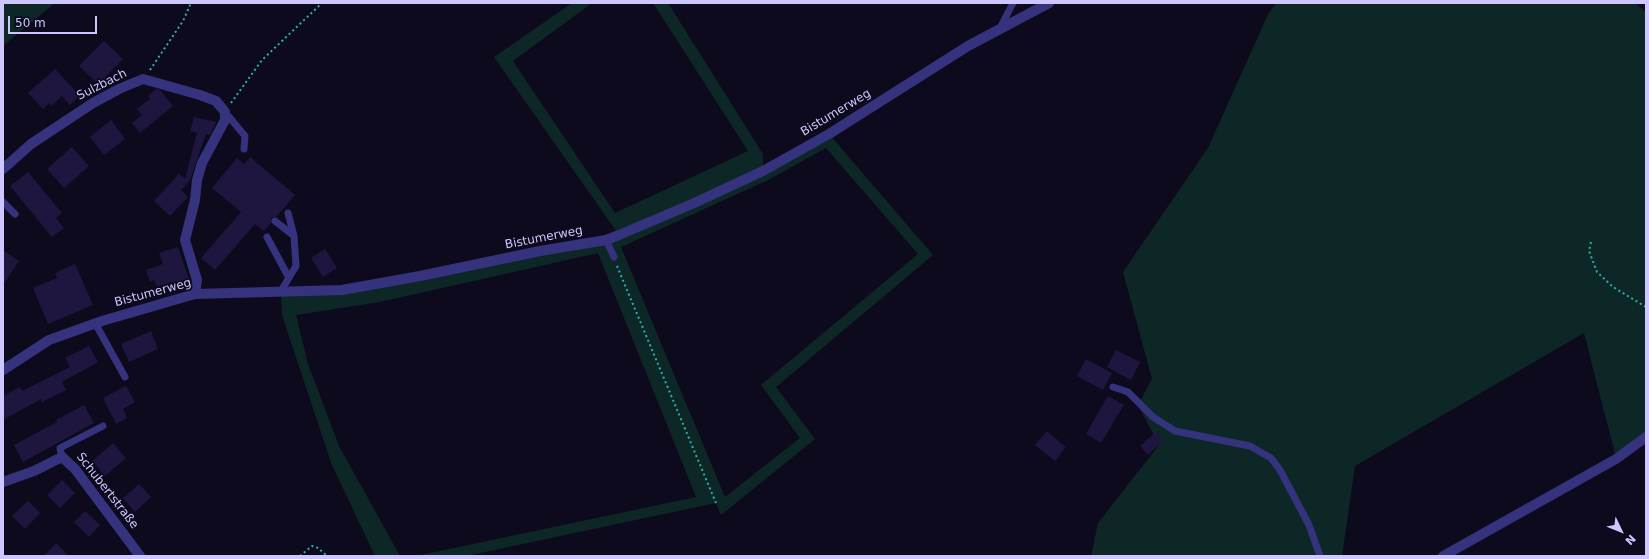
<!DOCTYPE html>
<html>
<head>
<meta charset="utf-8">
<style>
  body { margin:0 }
  #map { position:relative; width:1649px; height:559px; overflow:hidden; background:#0e0a1d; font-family:"DejaVu Sans",sans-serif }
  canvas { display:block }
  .frame { position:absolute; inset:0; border:4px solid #cdc6ff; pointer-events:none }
  .north { position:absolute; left:1601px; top:511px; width:40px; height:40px; -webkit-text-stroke:3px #0e0a1d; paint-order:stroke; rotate:133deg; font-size:11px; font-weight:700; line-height:16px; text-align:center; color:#cdc6ff }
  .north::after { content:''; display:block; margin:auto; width:14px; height:18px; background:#cdc6ff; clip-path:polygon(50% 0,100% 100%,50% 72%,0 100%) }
  .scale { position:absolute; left:8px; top:16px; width:89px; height:18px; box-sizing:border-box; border:2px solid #cdc6ff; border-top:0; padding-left:5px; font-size:12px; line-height:14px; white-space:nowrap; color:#cdc6ff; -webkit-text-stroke:3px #0e0a1d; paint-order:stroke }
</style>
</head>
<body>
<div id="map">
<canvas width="1649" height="559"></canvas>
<div class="frame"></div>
<div class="north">N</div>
<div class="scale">50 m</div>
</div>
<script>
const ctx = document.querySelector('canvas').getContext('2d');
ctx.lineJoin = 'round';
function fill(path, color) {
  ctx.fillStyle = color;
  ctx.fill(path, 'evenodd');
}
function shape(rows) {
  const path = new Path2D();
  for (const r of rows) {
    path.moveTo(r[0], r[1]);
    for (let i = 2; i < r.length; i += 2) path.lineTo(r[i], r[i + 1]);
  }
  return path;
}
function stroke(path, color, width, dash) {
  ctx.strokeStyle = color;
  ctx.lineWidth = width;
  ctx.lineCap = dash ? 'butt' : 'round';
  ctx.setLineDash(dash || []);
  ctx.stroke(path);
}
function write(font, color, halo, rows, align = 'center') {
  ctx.font = font + ' "DejaVu Sans",sans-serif';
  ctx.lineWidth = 3.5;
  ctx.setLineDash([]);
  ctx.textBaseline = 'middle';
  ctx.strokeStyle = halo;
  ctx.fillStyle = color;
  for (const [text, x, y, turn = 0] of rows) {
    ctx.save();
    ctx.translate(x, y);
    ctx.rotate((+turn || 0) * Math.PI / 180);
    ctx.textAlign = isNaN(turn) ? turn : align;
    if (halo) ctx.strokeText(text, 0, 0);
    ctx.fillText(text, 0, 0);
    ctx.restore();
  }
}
fill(shape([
  [3,3,55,3,3,46],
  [572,3,592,3,513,61,615,213,748,151,653,3,668,3,763,154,763,171,829,134,933,255,776,387,815,439,721,515,716,503,466,556,416,556,696,497,598,253,380,302,296,315,308,364,339,446,400,556,375,556,332,465,282,315,281,291,342,290,619,235,494,57],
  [826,148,918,254,761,385,800,438,725,497,621,247,768,180],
  [1277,3,1635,3,1646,12,1646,432,1615,454,1584,333,1355,466,1342,556,1091,556,1098,523,1159,445,1138,405,1152,379,1123,272,1208,148,1269,12]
]), '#0d2726');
fill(shape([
  [104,41,123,59,98,84,79,66],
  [55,69,80,96,70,105,62,96,51,106,49,103,43,109,28,93],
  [156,89,160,90,173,106,140,133,132,123,142,115,137,109,150,99,148,96],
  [194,117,216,122,210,135,206,134,190,180,181,190,188,197,170,216,154,201,179,174,185,179,197,133,190,131],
  [111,120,125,139,104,155,90,137],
  [72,147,89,166,64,188,47,169],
  [250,157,295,195,277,216,271,218,271,223,264,231,255,224,215,270,201,258,241,212,212,188,237,158,244,164],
  [28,172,62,213,56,218,64,228,52,237,10,186],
  [178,247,190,282,175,287,173,282,157,287,154,280,150,282,146,270,163,264,159,253],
  [325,249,337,268,323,277,311,258],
  [3,250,19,261,3,285],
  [75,264,93,305,48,324,33,288,57,278,55,273],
  [151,331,158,349,129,362,121,344],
  [89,346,98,362,62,382,66,390,42,402,41,399,3,420,3,396,20,387,22,391,70,367,65,358],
  [1116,350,1140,362,1131,380,1107,367],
  [1086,359,1112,373,1103,390,1077,376],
  [126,386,135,402,123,409,127,418,116,424,103,398],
  [1108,396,1124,405,1101,443,1086,434],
  [84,405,94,423,23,462,14,445,57,422,56,420],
  [1047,431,1066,447,1055,461,1035,445],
  [1156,432,1164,440,1148,455,1140,446],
  [113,443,126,458,105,476,92,461],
  [62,480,75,493,60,508,47,495],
  [139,484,151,497,135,512,123,498],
  [28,501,40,513,25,529,12,516],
  [85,511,100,525,89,537,74,522],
  [56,543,69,556,44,556]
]), '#1e163f');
stroke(shape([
  [150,70,183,21,191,3],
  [231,103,262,60,322,3],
  [1591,242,1589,251,1597,272,1613,287,1646,307],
  [617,266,716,503],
  [300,556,312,546,318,548,327,556]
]), '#27b3ab', 2, [2, 3]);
stroke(shape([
  [999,30,1013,3],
  [225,112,245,136,244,149],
  [3,202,15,214],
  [288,213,294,236],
  [275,221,294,236,296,266,281,291],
  [267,237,289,278],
  [606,240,614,257],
  [95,323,125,377],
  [1113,387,1128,392,1153,417,1175,431,1250,446,1271,458,1280,470,1309,525,1320,556],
  [62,457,60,448,103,426]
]), '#36337e', 7);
stroke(shape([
  [3,169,31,144,93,103,119,89,143,79,200,95,216,101,225,112,225,120,202,163,197,180,195,200,185,240,197,280,195,294],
  [3,370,49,340,102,321,195,294,342,290,420,276,540,251,606,240,619,235,692,204,763,171,829,134,968,46,1049,3],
  [3,482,34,471,62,457,75,469,140,556],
  [1443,556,1616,459,1646,437]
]), '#36337e', 10);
write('12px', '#cdc6ff', '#0e0a1d', [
  ["Sulzbach",102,85,-27],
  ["Bistumerweg",836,113,-31],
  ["Bistumerweg",544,238,-11],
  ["Bistumerweg",153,293,-15],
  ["Schubertstraße",107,491,52]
]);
</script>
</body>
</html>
